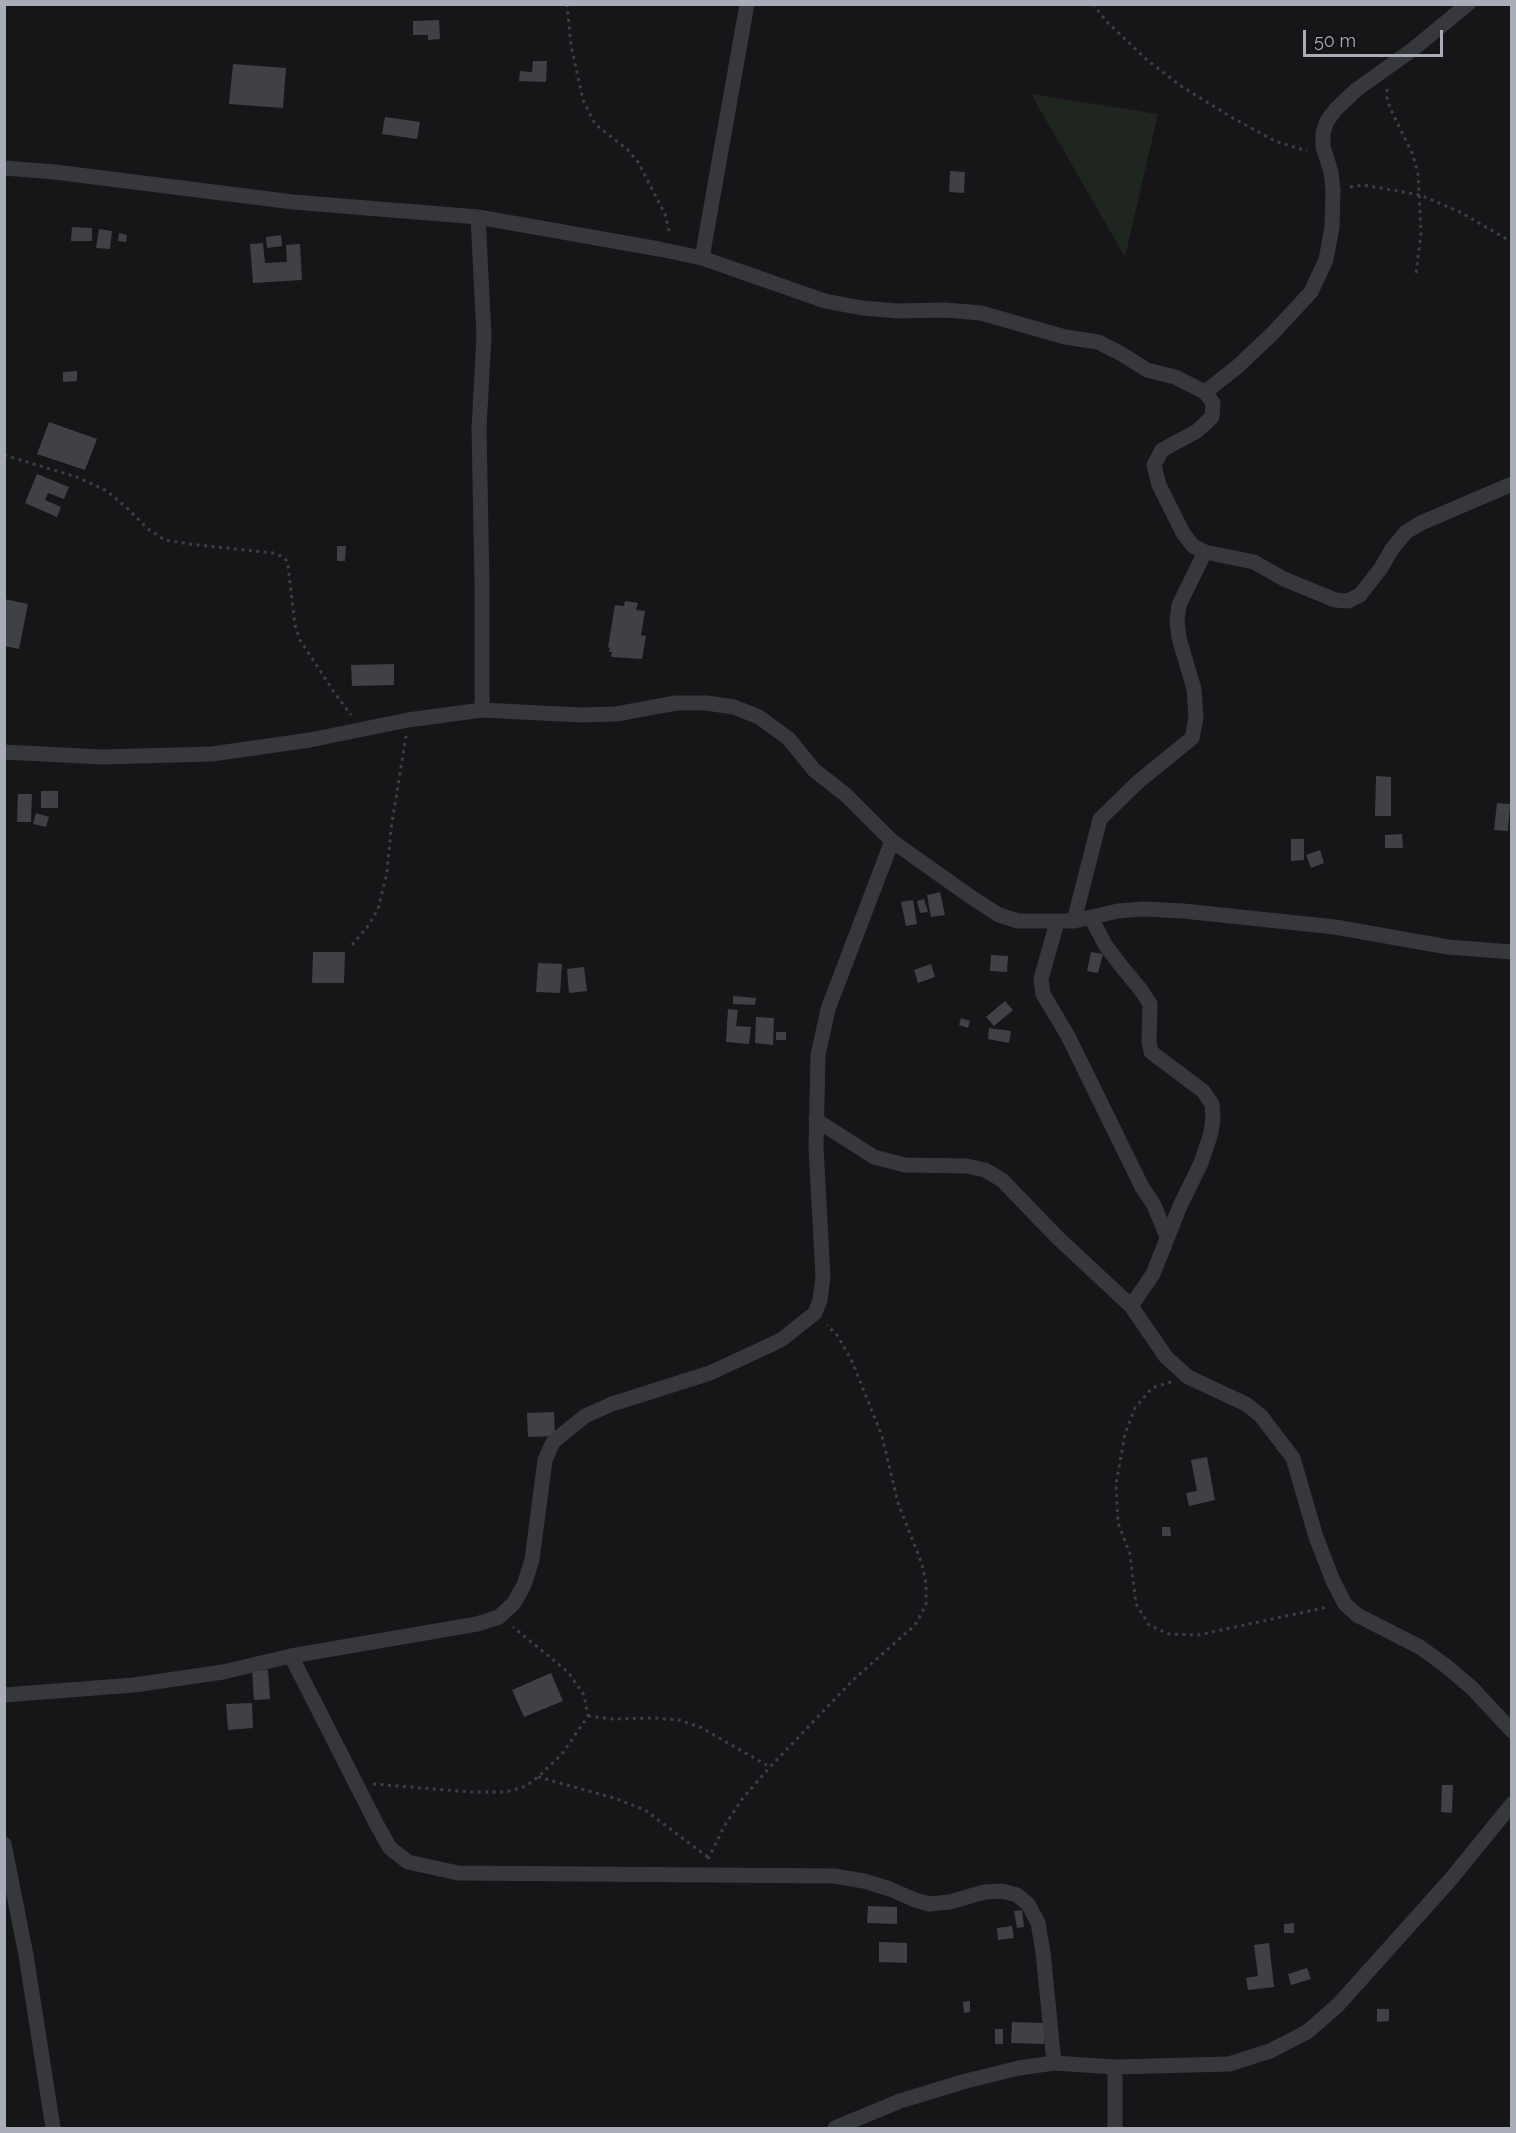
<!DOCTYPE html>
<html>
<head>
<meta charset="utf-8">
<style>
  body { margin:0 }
  #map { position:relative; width:1516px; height:2133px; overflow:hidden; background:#161618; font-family:Raleway,sans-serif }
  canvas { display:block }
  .frame { position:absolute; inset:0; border:6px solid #a8adb8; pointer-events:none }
  .scale { position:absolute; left:1303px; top:30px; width:140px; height:27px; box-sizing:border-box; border:3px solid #a8adb8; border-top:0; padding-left:8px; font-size:18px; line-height:21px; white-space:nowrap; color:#a8adb8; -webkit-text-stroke:4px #111113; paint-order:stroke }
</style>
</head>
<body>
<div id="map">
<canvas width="1516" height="2133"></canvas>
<div class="frame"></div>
<div class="scale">50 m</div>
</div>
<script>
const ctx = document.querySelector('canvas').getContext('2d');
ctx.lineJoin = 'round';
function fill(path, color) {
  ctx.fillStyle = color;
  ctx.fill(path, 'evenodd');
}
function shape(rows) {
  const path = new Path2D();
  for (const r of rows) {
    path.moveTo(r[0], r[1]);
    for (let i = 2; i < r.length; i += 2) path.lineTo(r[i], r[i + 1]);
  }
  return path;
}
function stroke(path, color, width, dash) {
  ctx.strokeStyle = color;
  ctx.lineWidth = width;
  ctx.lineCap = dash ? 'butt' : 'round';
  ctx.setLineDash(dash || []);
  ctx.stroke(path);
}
fill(shape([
  [1031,94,1158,114,1125,257]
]), '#1e261f');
fill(shape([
  [439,20,440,39,428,40,428,35,413,35,413,21],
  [533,61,547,61,546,82,519,81,520,71,532,72],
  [233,64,286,68,283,108,229,104],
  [385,117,420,122,417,139,382,134],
  [950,171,965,172,964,193,949,192],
  [72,227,92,228,92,241,71,241],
  [99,229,112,231,110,249,96,248],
  [119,233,127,235,126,242,118,241],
  [281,235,282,246,267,248,266,237],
  [263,243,265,263,287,262,286,245,300,244,302,280,253,283,250,244],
  [77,371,77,381,63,382,63,372],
  [49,422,97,439,85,470,37,454],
  [37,474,69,487,64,499,48,493,45,500,61,507,57,517,25,503],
  [337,546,346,546,345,561,337,561],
  [4,599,28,604,19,649,4,646],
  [625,601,638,603,636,610,645,611,641,635,646,636,642,659,611,657,612,652,609,652,610,648,608,647,615,605,624,606],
  [394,664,394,685,352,686,351,665],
  [1376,776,1391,777,1391,816,1375,816],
  [41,791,58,791,58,808,41,808],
  [18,794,32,794,31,822,17,822],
  [1497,803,1510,804,1508,831,1494,830],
  [36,813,49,817,46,827,33,824],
  [1402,834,1403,848,1385,848,1385,835],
  [1291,839,1304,839,1304,860,1291,861],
  [1320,850,1324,863,1311,868,1306,855],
  [940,892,945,915,931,917,927,895],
  [924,899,928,912,920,913,917,901],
  [913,900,917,924,906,926,901,902],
  [313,952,345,952,344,983,312,983],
  [1091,952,1103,954,1098,973,1087,971],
  [991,955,1008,956,1007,972,990,971],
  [538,963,562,964,560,993,536,992],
  [931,964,935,977,918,983,914,970],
  [584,967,587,991,569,993,567,969],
  [733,996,756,998,755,1005,733,1004],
  [1005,1001,1013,1010,994,1026,986,1017],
  [728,1009,738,1010,736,1026,751,1027,749,1044,726,1042],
  [756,1017,774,1018,773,1045,755,1043],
  [961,1018,970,1021,968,1028,959,1025],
  [989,1028,1011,1031,1009,1043,988,1039],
  [776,1032,786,1032,786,1040,776,1040],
  [554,1412,555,1436,528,1437,527,1413],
  [1207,1457,1215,1500,1189,1506,1186,1493,1197,1491,1191,1460],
  [1162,1527,1170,1527,1171,1536,1162,1536],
  [268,1670,270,1699,254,1700,252,1671],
  [551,1673,563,1701,524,1717,512,1690],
  [252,1703,253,1728,228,1730,226,1704],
  [1442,1785,1453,1785,1452,1813,1441,1812],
  [868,1906,897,1907,897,1924,867,1923],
  [1022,1910,1024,1927,1017,1928,1014,1911],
  [1294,1923,1294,1933,1284,1933,1284,1924],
  [1012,1926,1014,1938,998,1940,997,1928],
  [879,1942,907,1943,907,1963,879,1962],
  [1269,1943,1274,1987,1248,1990,1246,1978,1258,1976,1254,1945],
  [1307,1968,1311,1979,1291,1985,1288,1974],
  [970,2001,970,2012,964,2013,963,2002],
  [1377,2009,1389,2009,1389,2021,1377,2022],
  [1012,2022,1044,2023,1044,2044,1011,2043],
  [995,2029,1003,2029,1003,2044,995,2044]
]), '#404145');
stroke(shape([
  [567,4,571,45,583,100,595,124,628,150,638,162,665,214,670,235],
  [1093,4,1107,22,1147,60,1181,86,1231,117,1275,141,1307,151],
  [1387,89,1387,98,1391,110,1412,153,1418,173,1421,233,1416,274],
  [1350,187,1364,185,1420,195,1460,212,1512,242],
  [4,455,77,477,107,491,127,508,148,529,165,540,189,544,273,553,281,556,286,560,288,566,295,625,300,640,336,695,351,715],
  [352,945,368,926,378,909,387,873,391,829,406,736],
  [1171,1382,1152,1388,1135,1408,1125,1434,1116,1484,1118,1523,1130,1554,1136,1604,1149,1625,1169,1634,1198,1635,1328,1607],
  [588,1716,613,1719,655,1718,679,1720,700,1727,770,1767],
  [538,1777,614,1798,645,1810,709,1858],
  [373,1784,471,1792,506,1792,526,1786,538,1777,562,1754,588,1716,584,1695,568,1672,513,1627],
  [708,1859,725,1825,743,1798,770,1767,853,1680,915,1625,926,1605,926,1583,922,1564,898,1503,882,1436,851,1359,837,1335,827,1325]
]), '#3d3f44', 3, [3, 4.5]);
stroke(shape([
  [4,168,55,172,293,202,478,217,659,249,702,258,825,301,862,308,898,311,945,310,981,313,1065,337,1098,342,1120,353,1147,370,1175,377,1205,392,1213,403,1212,417,1197,431,1162,450,1154,465,1159,485,1183,533,1193,546,1205,552,1254,562,1284,579,1335,600,1348,601,1360,595,1381,568,1392,549,1406,532,1421,523,1512,484],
  [478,217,484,336,479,428,482,584,482,710],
  [702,258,747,4],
  [1205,392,1237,367,1272,334,1311,292,1326,260,1332,227,1333,190,1331,172,1323,147,1323,133,1327,121,1336,109,1356,90,1412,50,1468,4],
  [4,752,102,757,212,754,310,740,408,720,482,710,580,715,616,714,676,703,706,703,734,707,759,717,789,739,814,770,846,795,892,841,971,897,999,915,1018,921,1074,921,1118,911,1143,909,1183,911,1335,927,1448,947,1512,952],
  [1091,918,1106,946,1122,967,1141,990,1150,1004,1149,1041,1151,1052,1203,1091,1212,1104,1213,1118,1211,1133,1201,1163,1180,1206,1153,1274,1131,1306],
  [1074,921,1100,819,1138,782,1192,738,1196,718,1194,689,1179,638,1177,621,1179,605,1205,552],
  [1057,922,1041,979,1043,994,1068,1036,1142,1187,1154,1205,1167,1237],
  [816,1120,874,1157,905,1165,967,1166,985,1170,1002,1180,1057,1237,1131,1306,1166,1357,1188,1377,1246,1404,1261,1416,1293,1458,1316,1537,1333,1581,1345,1604,1357,1615,1420,1647,1446,1666,1472,1688,1512,1731],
  [291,1656,377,1825,390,1848,408,1862,458,1873,834,1876,864,1881,890,1889,915,1900,929,1904,950,1902,984,1892,1002,1891,1017,1895,1028,1904,1038,1923,1043,1952,1054,2063],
  [4,1695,134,1685,223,1672,291,1656,477,1624,499,1617,514,1603,524,1585,532,1560,545,1460,553,1442,585,1416,612,1404,710,1373,781,1340,815,1313,820,1300,823,1277,816,1148,818,1055,828,1009,892,841],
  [4,1844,26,1955,53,2128],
  [835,2128,900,2101,966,2081,1019,2068,1054,2063,1115,2067,1229,2064,1270,2051,1307,2032,1338,2005,1451,1879,1512,1804],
  [1115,2128,1115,2067]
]), '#37383d', 15);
</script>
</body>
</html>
